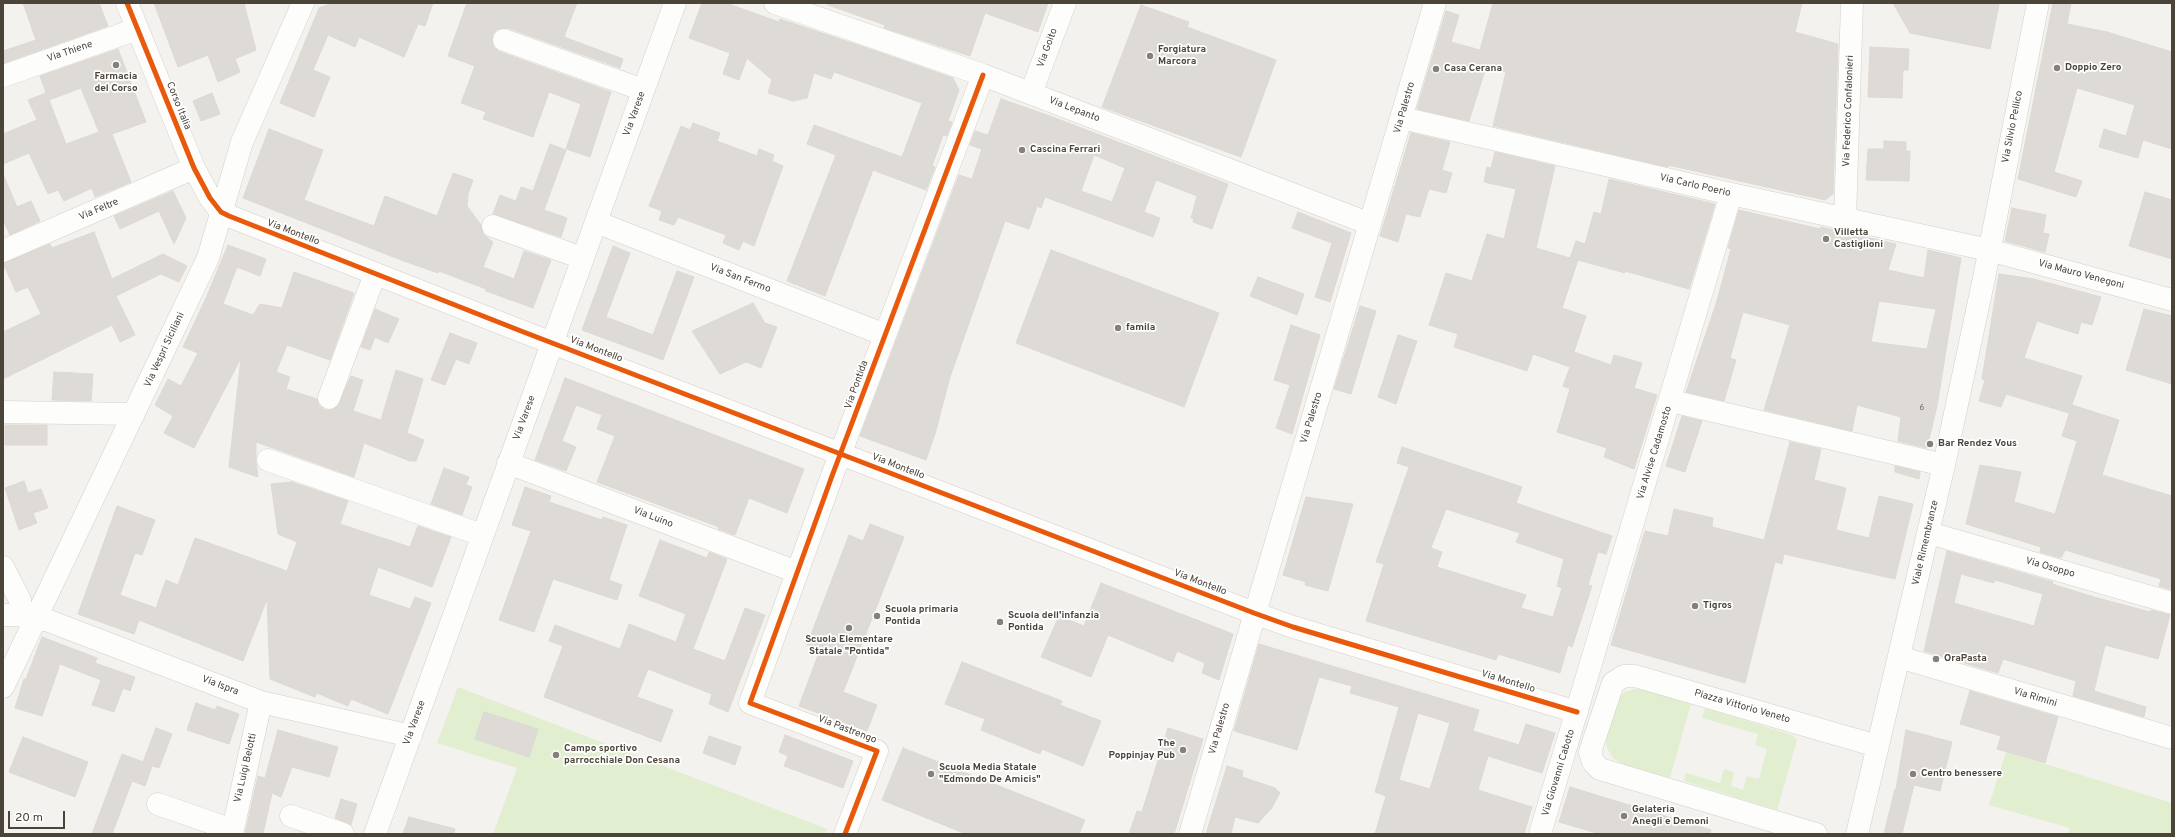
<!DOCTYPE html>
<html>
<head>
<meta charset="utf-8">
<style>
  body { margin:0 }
  #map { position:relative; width:2175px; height:837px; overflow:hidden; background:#f4f2ee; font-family:Overpass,sans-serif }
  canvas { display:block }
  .frame { position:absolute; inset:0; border:4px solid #4b4439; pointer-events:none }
  .scale { position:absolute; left:8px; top:811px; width:57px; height:18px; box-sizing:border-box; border:2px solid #4b4439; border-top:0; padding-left:5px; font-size:12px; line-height:14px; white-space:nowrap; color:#4b4439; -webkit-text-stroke:3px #fff; paint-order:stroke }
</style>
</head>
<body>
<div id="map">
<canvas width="2175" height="837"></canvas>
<div class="frame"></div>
<div class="scale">20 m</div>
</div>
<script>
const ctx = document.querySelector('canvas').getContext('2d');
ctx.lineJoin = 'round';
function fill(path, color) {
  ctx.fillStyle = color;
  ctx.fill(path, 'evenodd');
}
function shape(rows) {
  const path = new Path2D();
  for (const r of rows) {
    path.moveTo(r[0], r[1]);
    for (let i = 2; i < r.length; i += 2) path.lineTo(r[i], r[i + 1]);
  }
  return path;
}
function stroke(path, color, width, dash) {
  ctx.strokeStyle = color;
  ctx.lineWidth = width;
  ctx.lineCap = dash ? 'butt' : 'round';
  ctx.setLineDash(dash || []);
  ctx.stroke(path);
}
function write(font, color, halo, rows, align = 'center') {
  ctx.font = font + ' Overpass,sans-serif';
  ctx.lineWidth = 3.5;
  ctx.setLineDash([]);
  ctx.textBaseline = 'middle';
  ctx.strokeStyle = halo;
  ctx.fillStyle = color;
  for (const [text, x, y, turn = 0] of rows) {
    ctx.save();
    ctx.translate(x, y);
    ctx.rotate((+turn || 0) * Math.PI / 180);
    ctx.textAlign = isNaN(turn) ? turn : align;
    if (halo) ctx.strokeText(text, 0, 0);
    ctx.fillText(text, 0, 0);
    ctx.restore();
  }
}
fill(shape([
  [458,687,827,829,825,834,493,834,517,768,437,743],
  [1634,689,1648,691,1691,704,1670,778,1622,764,1613,758,1607,748,1606,738,1618,698,1625,692],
  [1705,708,1792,735,1797,740,1777,810,1684,781,1686,773,1720,783,1724,769,1734,772,1731,786,1743,790,1747,776,1759,779,1767,749,1755,745,1758,734,1702,718],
  [2006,752,2172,803,2172,834,2068,834,2070,828,1989,805]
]), '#e1eecf');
const building = shape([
  [23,3,99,3,108,26,3,63,3,51,36,40,23,3],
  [154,3,244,3,256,50,235,59,240,72,218,82,208,55,178,67,154,3],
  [332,3,433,3,425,26,418,24,404,57,359,37,355,47,328,35,313,70,330,77,314,117,280,103,319,8,332,3],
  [467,3,577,3,564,37,623,59,620,68,508,28,496,30,492,36,494,48,500,52,611,92,590,157,566,149,581,104,549,92,533,137,483,119,486,112,461,103,475,66,448,56,467,3],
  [702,3,726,3,779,22,780,19,876,51,953,78,959,90,948,121,952,122,947,136,943,135,932,166,935,167,926,190,873,170,825,296,787,281,836,155,807,144,814,125,902,157,922,103,834,72,831,79,814,73,807,98,793,101,768,93,772,80,747,58,739,80,723,74,730,53,689,38,702,3],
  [828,3,1048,3,1038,32,985,13,970,56,884,28,885,25,828,5,828,3],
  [1493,3,1802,3,1795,32,1838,44,1833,194,1825,200,1668,165,1668,167,1493,126,1506,72,1486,67,1469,121,1417,109,1446,11,1459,15,1451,42,1480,50,1493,3],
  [1893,3,1988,3,1999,5,1990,49,1910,33,1893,3],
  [2053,3,2071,3,2067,24,2107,32,2172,52,2172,149,2143,140,2138,158,2099,147,2104,129,2126,136,2135,105,2077,88,2054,172,2082,181,2076,197,2018,179,2053,3],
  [1141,5,1189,22,1187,27,1276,60,1241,157,1102,107,1141,5],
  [1870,47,1909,49,1908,70,1903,70,1902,98,1868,97,1870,47],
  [118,49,146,122,112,134,131,182,95,197,92,188,64,201,58,190,48,194,29,153,3,164,3,134,37,120,28,100,46,93,40,76,118,49],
  [81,88,99,132,66,144,49,100,81,88],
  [212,93,220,114,201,121,193,101,212,93],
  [1001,99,1050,116,1228,184,1212,229,1193,222,1194,219,1191,218,1197,196,1156,180,1144,212,1160,218,1153,237,1045,197,1041,208,1037,206,1029,229,1005,221,950,377,935,434,926,460,860,436,959,175,972,179,982,149,970,145,975,131,988,135,1001,99],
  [1094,155,1125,168,1112,202,1081,191,1094,155],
  [693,123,720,133,717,141,757,156,759,149,774,155,772,161,783,166,754,246,743,241,739,250,723,243,726,235,678,217,674,225,659,220,662,211,649,206,681,126,690,130,693,123],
  [269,129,323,150,304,200,374,226,385,196,437,216,453,173,473,180,468,194,467,206,481,225,483,234,493,242,483,267,514,279,524,251,551,260,533,308,486,291,486,289,439,271,438,273,401,260,243,198,269,129],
  [1411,133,1450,142,1442,170,1452,173,1446,193,1429,189,1420,217,1406,214,1398,242,1380,236,1411,133],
  [1884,141,1906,142,1906,151,1910,151,1909,181,1866,180,1868,149,1884,149,1884,141],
  [550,144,566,150,544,210,567,218,561,237,493,214,500,195,516,201,521,187,533,191,550,144],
  [1495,152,1555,166,1536,248,1570,258,1576,241,1585,244,1594,212,1601,214,1609,179,1715,204,1689,289,1625,271,1625,273,1578,260,1562,308,1586,316,1574,352,1611,365,1614,355,1642,363,1634,388,1657,395,1634,469,1604,457,1607,448,1557,432,1570,389,1563,386,1570,367,1533,354,1527,371,1454,347,1458,334,1429,325,1446,273,1472,281,1487,234,1504,239,1516,189,1484,182,1487,167,1491,168,1495,152],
  [3,174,17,207,31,201,40,221,10,235,3,220,3,174],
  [173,191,186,218,174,244,159,211,120,229,114,216,173,191],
  [2145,192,2172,200,2172,259,2129,246,2145,192],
  [2012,208,2046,215,2043,233,2049,234,2045,252,2005,241,2012,208],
  [1739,210,1820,229,1821,227,1896,244,1888,270,1924,278,1928,250,1961,258,1937,406,1927,448,1898,441,1901,417,1857,405,1852,431,1764,410,1790,325,1743,312,1730,358,1736,360,1724,401,1686,392,1716,304,1731,249,1728,248,1739,210],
  [1879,301,1936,309,1927,349,1871,342,1879,301],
  [1298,212,1351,233,1330,302,1315,297,1332,243,1292,228,1298,212],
  [94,232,112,279,163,254,187,266,179,282,161,274,116,296,135,335,120,342,112,325,3,379,3,332,41,314,28,287,16,292,3,263,50,244,52,248,94,232],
  [228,245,266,259,260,276,237,267,223,304,253,315,260,304,282,308,294,272,354,293,330,360,287,345,276,372,290,377,286,389,317,399,319,406,325,410,331,410,337,407,351,376,363,380,353,411,381,420,396,370,423,379,407,433,424,440,416,461,410,461,364,443,354,477,256,442,256,462,258,477,229,467,241,358,194,448,164,433,173,416,155,405,168,379,181,386,198,353,183,347,206,298,228,245],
  [613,246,630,253,606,317,653,335,677,271,694,277,663,360,582,330,613,246],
  [1051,250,1219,313,1184,407,1016,343,1051,250],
  [1999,274,2034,279,2101,297,2092,325,2081,322,2078,334,2037,321,2024,358,2082,376,2069,413,2006,394,2001,407,1979,401,1985,380,1982,379,1999,274],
  [1258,277,1304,294,1297,315,1250,296,1258,277],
  [753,303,765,323,777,327,761,368,746,362,720,374,692,331,753,303],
  [1360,306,1376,311,1351,394,1334,389,1360,306],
  [375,309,399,319,388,343,375,337,370,350,361,347,375,309],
  [2144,309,2172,316,2172,384,2126,370,2144,309],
  [1291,325,1320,335,1292,434,1276,428,1290,385,1274,380,1291,325],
  [450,333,477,343,469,364,456,359,445,385,431,380,450,333],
  [1398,335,1417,341,1396,404,1378,397,1398,335],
  [54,372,93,374,91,401,52,400,54,372],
  [565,378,804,469,787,513,749,498,735,535,718,529,719,527,597,482,615,436,597,429,602,415,576,405,562,441,576,447,566,471,535,460,565,378],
  [2072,405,2119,420,2102,475,2172,496,2172,590,2159,586,2161,579,2065,550,2061,558,2040,552,2041,547,1966,524,1980,465,2021,472,2014,502,2055,514,2077,441,2062,436,2072,405],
  [1682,416,1702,421,1685,472,1666,466,1682,416],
  [5,425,47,425,47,445,5,445,5,425],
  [1790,442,1821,449,1814,480,1846,488,1836,530,1869,538,1879,496,1913,504,1895,579,1784,554,1782,564,1775,562,1745,683,1611,645,1645,531,1668,536,1674,509,1713,518,1712,527,1764,540,1790,442],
  [1402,447,1522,487,1516,503,1612,536,1606,554,1598,552,1588,585,1592,586,1572,647,1568,645,1560,673,1498,654,1496,660,1366,621,1384,564,1376,562,1409,467,1397,463,1402,447],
  [1446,509,1520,533,1516,542,1564,559,1557,586,1562,588,1553,617,1521,608,1526,595,1437,567,1442,552,1431,548,1446,509],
  [1895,466,1920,472,1919,479,1895,472,1895,466],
  [444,468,469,477,466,485,472,487,462,515,431,504,444,468],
  [24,481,28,493,41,489,48,508,33,513,37,523,19,530,5,488,24,481],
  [292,482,348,501,340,524,410,547,418,526,451,537,432,587,378,567,369,595,410,609,415,597,431,603,388,714,351,699,348,706,317,693,315,697,270,679,267,599,243,661,139,620,134,634,78,614,117,506,155,520,142,555,135,553,120,595,156,608,166,580,178,585,195,538,287,571,297,542,278,534,271,484,292,482],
  [525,487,551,496,549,502,602,520,603,517,627,525,609,580,622,585,617,600,553,579,534,632,499,620,531,531,512,525,525,487],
  [1306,497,1353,504,1328,591,1305,585,1306,582,1283,575,1306,497],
  [870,524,904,537,843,692,877,705,867,731,799,706,820,650,807,645,849,535,863,541,870,524],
  [660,540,707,558,709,552,727,559,693,649,725,661,745,608,765,615,728,712,709,704,712,694,648,669,637,697,673,710,661,742,544,697,563,646,549,641,555,625,620,649,629,624,676,642,686,614,639,596,660,540],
  [1947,551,2053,582,2052,584,2094,597,2150,612,2151,610,2170,615,2158,659,2105,645,2094,691,2146,707,2144,717,2073,696,2076,681,2003,659,1998,673,1924,651,1947,551],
  [1961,574,1994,583,1995,580,2043,594,2034,626,1954,603,1961,574],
  [1101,583,1233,634,1219,680,1202,673,1205,663,1177,651,1173,662,1108,635,1091,677,1041,657,1059,616,1084,626,1101,583],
  [42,637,97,658,95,663,135,677,130,691,123,688,114,712,92,705,101,680,60,664,42,716,15,708,24,679,26,679,42,637],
  [1259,644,1479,710,1473,731,1519,745,1526,724,1555,733,1542,773,1488,756,1478,790,1532,807,1524,834,1375,834,1386,796,1375,792,1399,707,1350,693,1352,686,1319,677,1297,750,1234,731,1259,644],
  [1418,713,1450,723,1430,789,1399,780,1418,713],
  [962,662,1062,701,1060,705,1101,721,1083,766,1042,749,1040,754,981,730,985,719,945,704,962,662],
  [1970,691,2058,717,2045,763,1997,749,2001,736,1960,724,1970,691],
  [196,703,215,710,217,706,239,714,229,744,187,730,196,703],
  [484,712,538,729,529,757,475,739,484,712],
  [156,728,172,734,159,768,152,766,145,786,132,781,112,834,92,834,122,754,143,762,156,728],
  [1168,728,1203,739,1174,834,1129,834,1137,811,1142,812,1168,728],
  [278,730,338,747,329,777,292,767,281,797,272,793,263,834,245,834,258,776,265,778,278,730],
  [1906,730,1952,742,1940,791,1914,785,1902,834,1884,834,1895,789,1896,789,1906,730],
  [785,735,853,761,843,788,784,766,788,756,779,752,785,735],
  [709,736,741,747,735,765,703,753,709,736],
  [23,737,88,762,75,797,9,772,23,737],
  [903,748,1085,820,1079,834,966,834,882,800,903,748],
  [1227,766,1243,771,1242,777,1275,788,1280,793,1271,809,1258,823,1235,817,1231,834,1206,834,1227,766],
  [1570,787,1711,830,1710,834,1600,834,1559,822,1570,787],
  [341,799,357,804,351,825,335,818,341,799],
  [409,817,455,829,454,834,403,834,409,817]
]);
fill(building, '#dedbd6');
stroke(building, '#dcd9d4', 1);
const minor = shape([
  [127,3,194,168,210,198,221,212,229,216,521,331,1254,613,1293,627,1577,712],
  [775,3,983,75,1370,224],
  [504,40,643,90],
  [3,76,137,29],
  [1031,93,1065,3],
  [1402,118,1731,194,1989,250,2172,300],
  [1845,219,1852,3],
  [596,222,885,335],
  [493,226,582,258],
  [3,251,194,168],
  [329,398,375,274],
  [1671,401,1944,465],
  [3,412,134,414],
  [268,460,482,535],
  [508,463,797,572],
  [1929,533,2172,603],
  [3,567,20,600,21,616],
  [3,615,19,615,49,621,261,702,411,736],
  [1899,657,2172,738],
  [3,687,208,258,242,142,303,3],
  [158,804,232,830],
  [291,816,343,834],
  [232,834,261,702],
  [375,834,675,3],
  [845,834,877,751,750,703,832,476,983,75],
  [1190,834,1435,3],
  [1540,834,1731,194],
  [1816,834,1600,769,1593,762,1590,752,1613,683,1624,676,1635,676,1877,746],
  [1857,834,1944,465,1984,278,2038,3]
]);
stroke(minor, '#d2d0cb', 23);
stroke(minor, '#fdfdfc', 22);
stroke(shape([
  [127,3,194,168,210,198,221,212,229,216,521,331,1254,613,1293,627,1577,712],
  [845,834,877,751,750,703,832,476,983,75]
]), '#e8590c', 5);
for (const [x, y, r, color] of [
  [1150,56,4,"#868178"],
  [116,65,4,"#868178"],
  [2057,68,4,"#868178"],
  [1436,69,4,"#868178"],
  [1022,150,4,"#868178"],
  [1826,239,4,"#868178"],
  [1118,328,4,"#868178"],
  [1930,444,4,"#868178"],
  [1695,606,4,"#868178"],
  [877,616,4,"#868178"],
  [1000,622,4,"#868178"],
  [849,628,4,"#868178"],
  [1936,659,4,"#868178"],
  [1183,750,4,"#868178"],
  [556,755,4,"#868178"],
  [931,774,4,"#868178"],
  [1913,774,4,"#868178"],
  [1624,816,4,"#868178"]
]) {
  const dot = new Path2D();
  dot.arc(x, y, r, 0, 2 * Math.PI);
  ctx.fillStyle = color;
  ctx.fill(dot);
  stroke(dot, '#fff', 1.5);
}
write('8px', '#706a61', null, [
  ["6",1922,408]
]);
write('10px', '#4b4439', '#fff', [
  ["Via Goito",1048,48,-70],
  ["Via Thiene",70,52,-19],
  ["Corso Italia",178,106,68],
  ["Via Palestro",1405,108,-74],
  ["Via Lepanto",1074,110,21],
  ["Via Federico Confalonieri",1849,111,-88],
  ["Via Varese",635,114,-70],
  ["Via Silvio Pellico",2013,127,-79],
  ["Via Carlo Poerio",1695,186,13],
  ["Via Feltre",99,210,-23],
  ["Via Montello",293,233,21],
  ["Via Mauro Venegoni",2081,275,15],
  ["Via San Fermo",740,279,21],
  ["Via Vespri Siciliani",165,350,-65],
  ["Via Montello",596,350,21],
  ["Via Pontida",857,385,-70],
  ["Via Varese",525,418,-70],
  ["Via Palestro",1312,418,-73],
  ["Via Alvise Cadamosto",1655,453,-73],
  ["Via Montello",898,467,21],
  ["Via Luino",653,518,21],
  ["Viale Rimembranze",1926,543,-77],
  ["Via Osoppo",2050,568,16],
  ["Via Montello",1200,583,21],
  ["Via Montello",1508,682,17],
  ["Via Ispra",220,686,21],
  ["Via Rimini",2035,698,17],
  ["Piazza Vittorio Veneto",1742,707,16],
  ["Via Varese",415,723,-70],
  ["Via Palestro",1220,729,-74],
  ["Via Pastrengo",847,730,21],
  ["Via Luigi Belotti",246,768,-77],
  ["Via Giovanni Caboto",1559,773,-73]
]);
write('bold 10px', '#4b4439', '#fff', [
  ["Forgiatura",1158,50],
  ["Marcora",1158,62],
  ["Doppio Zero",2065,68],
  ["Casa Cerana",1444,69],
  ["Farmacia",116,77,"center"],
  ["del Corso",116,89,"center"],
  ["Cascina Ferrari",1030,150],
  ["Villetta",1834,233],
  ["Castiglioni",1834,245],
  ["famila",1126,328],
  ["Bar Rendez Vous",1938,444],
  ["Tigros",1703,606],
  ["Scuola primaria",885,610],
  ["Pontida",885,622],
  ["Scuola dell'infanzia",1008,616],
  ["Pontida",1008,628],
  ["Scuola Elementare",849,640,"center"],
  ["Statale \"Pontida\"",849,652,"center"],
  ["OraPasta",1944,659],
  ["The",1175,744,"right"],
  ["Poppinjay Pub",1175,756,"right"],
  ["Campo sportivo",564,749],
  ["parrocchiale Don Cesana",564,761],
  ["Scuola Media Statale",939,768],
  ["\"Edmondo De Amicis\"",939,780],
  ["Centro benessere",1921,774],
  ["Gelateria",1632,810],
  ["Anegli e Demoni",1632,822]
], 'left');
</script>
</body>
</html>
